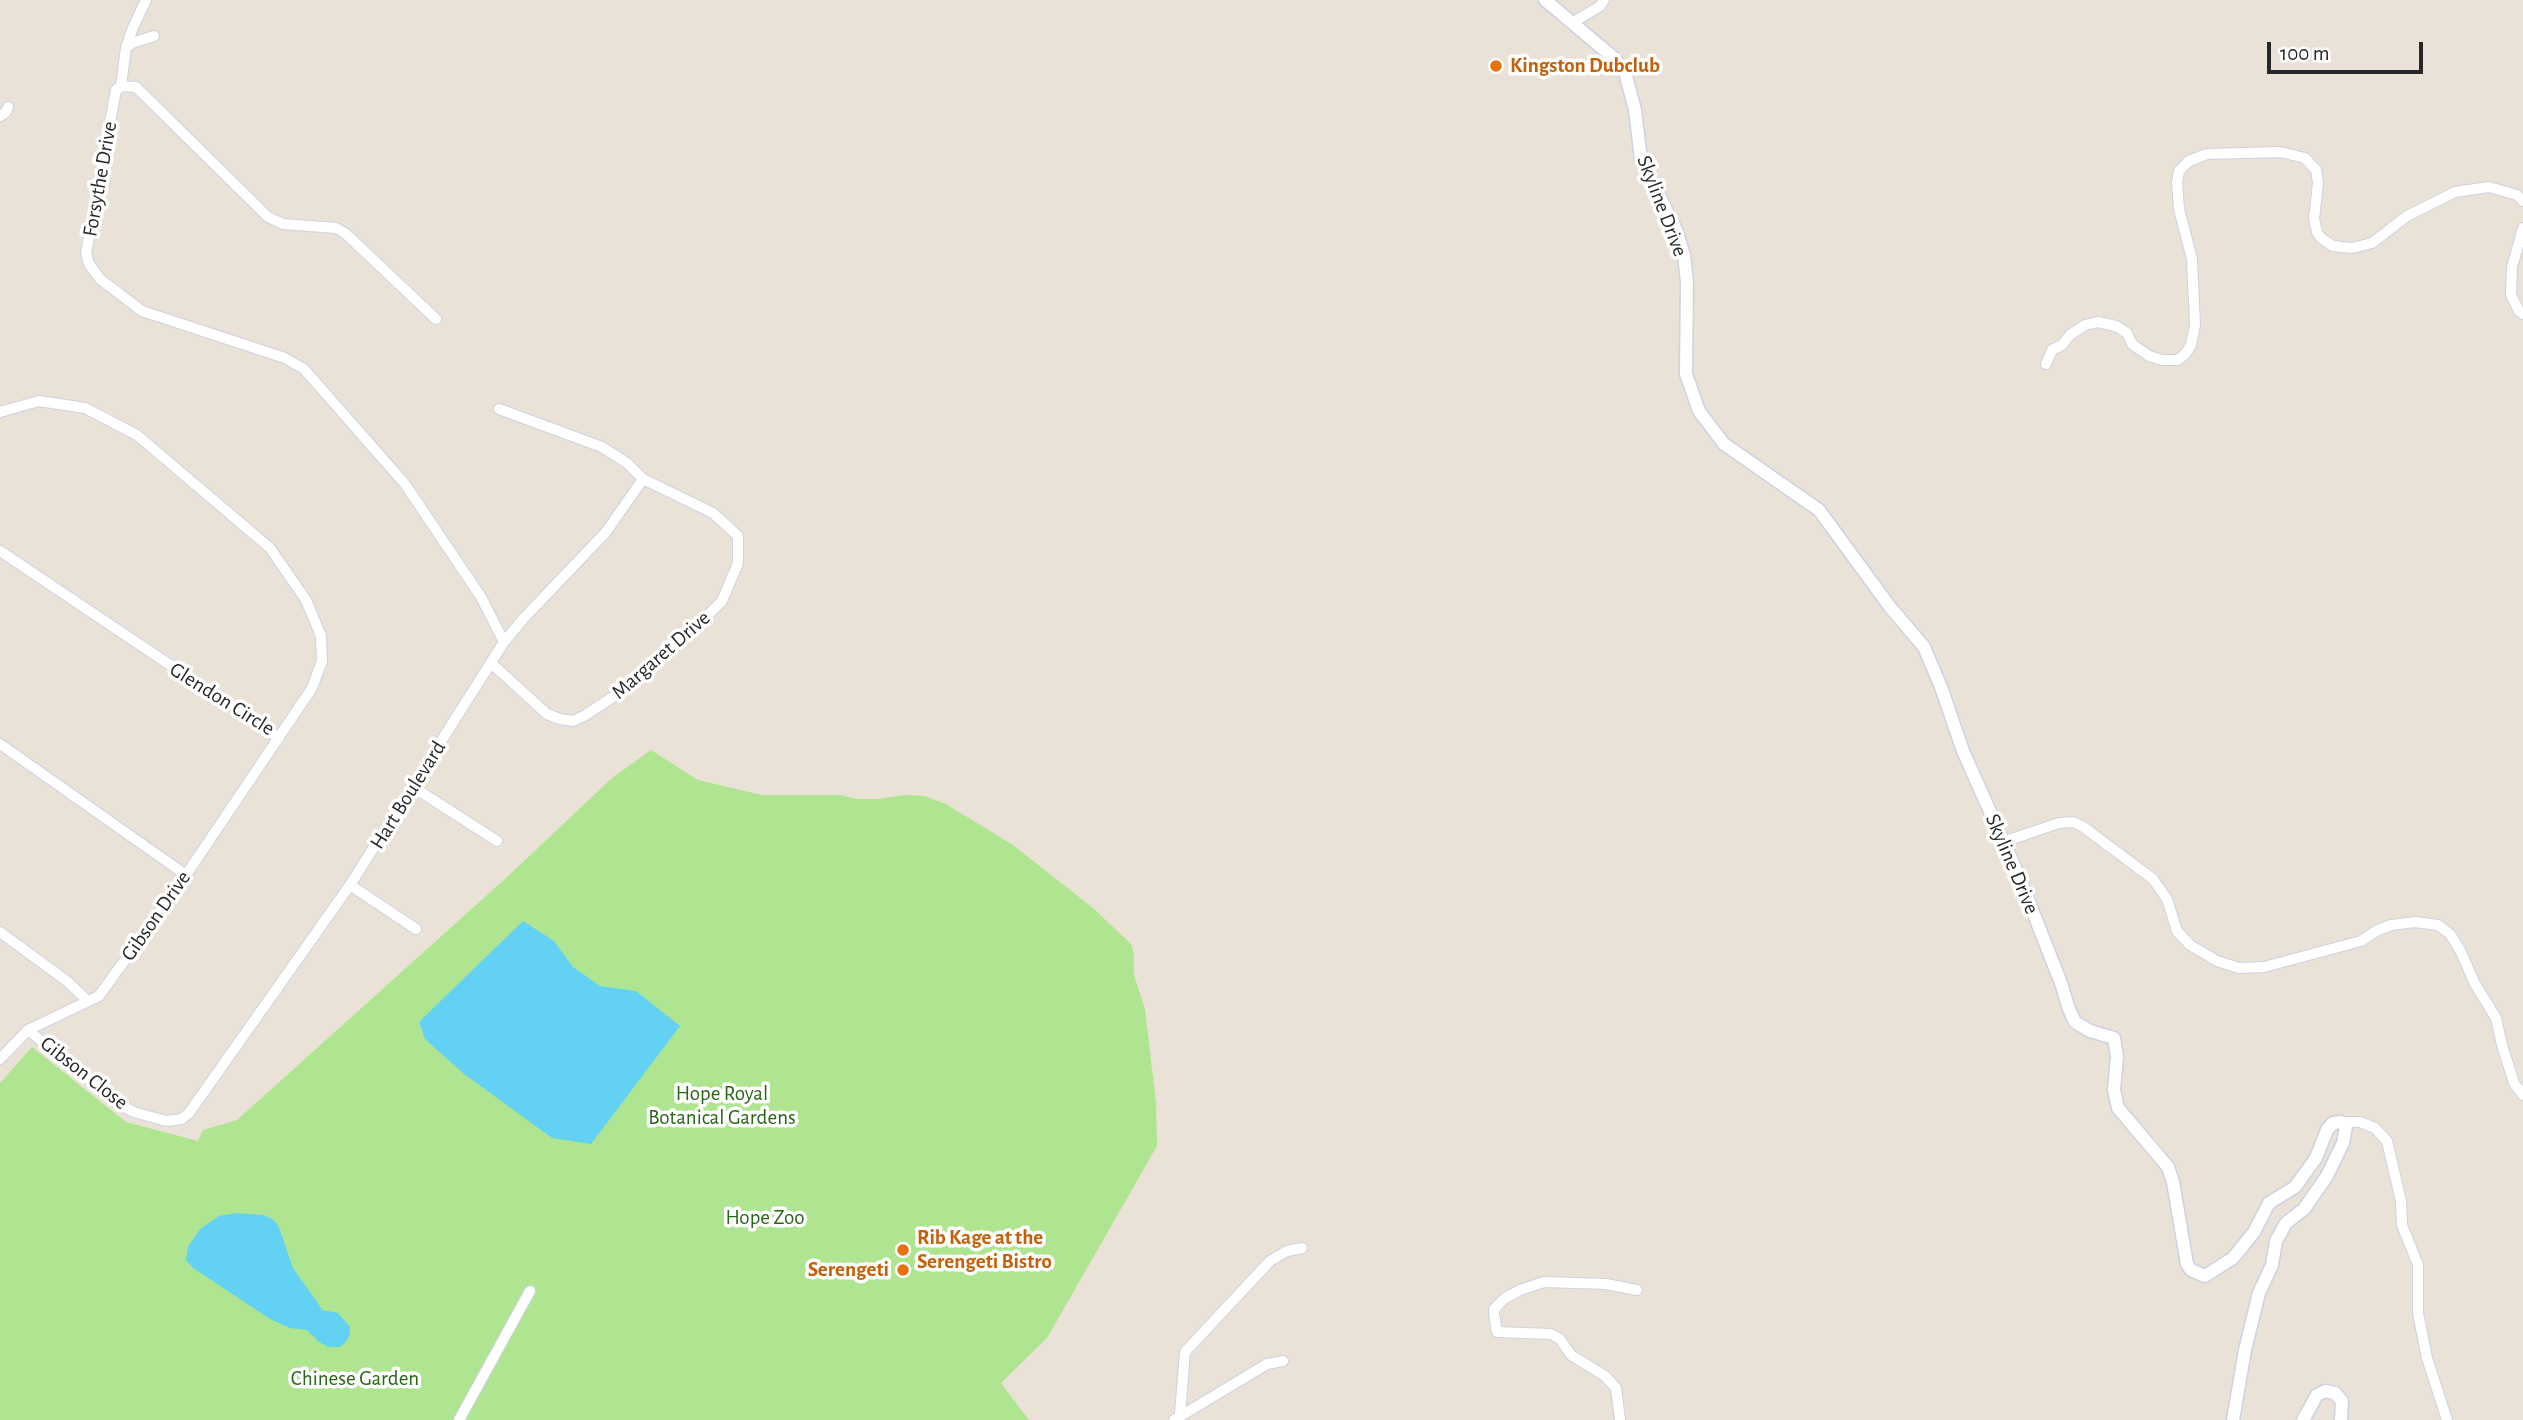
<!DOCTYPE html>
<html>
<head>
<meta charset="utf-8">
<style>
  body { margin:0 }
  #map { position:relative; width:2523px; height:1420px; overflow:hidden; background:#ebe2d7; font-family:"Alegreya Sans",sans-serif }
  canvas { display:block }
  .scale { position:absolute; left:2267px; top:42px; width:156px; height:32px; box-sizing:border-box; border:4px solid #272727; border-top:0; padding-left:9px; font-size:21px; line-height:24px; white-space:nowrap; color:#272727; -webkit-text-stroke:5px #fff; paint-order:stroke }
</style>
</head>
<body>
<div id="map">
<canvas width="2523" height="1420"></canvas>
<div class="scale">100 m</div>
</div>
<script>
const ctx = document.querySelector('canvas').getContext('2d');
ctx.lineJoin = 'round';
function fill(path, color) {
  ctx.fillStyle = color;
  ctx.fill(path, 'evenodd');
}
function shape(rows) {
  const path = new Path2D();
  for (const r of rows) {
    path.moveTo(r[0], r[1]);
    for (let i = 2; i < r.length; i += 2) path.lineTo(r[i], r[i + 1]);
  }
  return path;
}
function stroke(path, color, width, dash) {
  ctx.strokeStyle = color;
  ctx.lineWidth = width;
  ctx.lineCap = dash ? 'butt' : 'round';
  ctx.setLineDash(dash || []);
  ctx.stroke(path);
}
function write(font, color, halo, rows, align = 'center') {
  ctx.font = font + ' "Alegreya Sans",sans-serif';
  ctx.lineWidth = 7;
  ctx.setLineDash([]);
  ctx.textBaseline = 'middle';
  ctx.strokeStyle = halo;
  ctx.fillStyle = color;
  for (const [text, x, y, turn = 0] of rows) {
    ctx.save();
    ctx.translate(x, y);
    ctx.rotate((+turn || 0) * Math.PI / 180);
    ctx.textAlign = isNaN(turn) ? turn : align;
    if (halo) ctx.strokeText(text, 0, 0);
    ctx.fillText(text, 0, 0);
    ctx.restore();
  }
}
fill(shape([
  [651,750,698,780,762,795,841,795,857,799,877,799,905,795,924,796,946,804,1013,845,1093,908,1131,944,1134,954,1134,975,1145,1009,1156,1103,1157,1146,1047,1338,1001,1383,1029,1420,0,1420,0,1083,32,1047,126,1122,198,1141,203,1130,237,1120,506,878,612,778]
]), '#afe590');
fill(shape([
  [523,921,554,941,573,967,600,986,636,991,680,1026,591,1144,552,1138,464,1074,425,1039,419,1022],
  [236,1213,264,1215,272,1219,278,1225,293,1268,317,1302,322,1310,338,1313,350,1327,350,1334,346,1342,340,1347,328,1347,319,1342,307,1330,290,1328,270,1319,193,1268,186,1260,188,1247,200,1229,219,1216]
]), '#63d1f4');
const minor = shape([
  [1572,23,1600,6,1604,0],
  [126,48,132,30,146,0],
  [121,86,126,48,132,43,154,36],
  [0,116,6,112,8,107],
  [2523,228,2512,267,2511,295,2519,311,2523,314],
  [436,319,345,233,336,228,283,224,268,217,136,87,121,86,116,90,86,253,89,264,100,279,142,311,285,358,304,369,405,484,481,597,504,642],
  [2046,364,2052,350,2062,345,2070,335,2085,325,2098,322,2116,326,2127,333,2132,344,2149,356,2162,360,2178,360,2186,353,2191,345,2195,325,2192,259,2179,209,2177,183,2179,171,2189,161,2207,154,2280,152,2305,158,2316,170,2318,183,2314,219,2317,232,2321,238,2333,246,2352,248,2372,243,2407,216,2455,192,2489,187,2517,195,2523,201],
  [0,412,39,401,85,408,137,435,270,548,306,600,321,636,322,661,312,688,186,875,99,996,28,1030,0,1059],
  [0,551,279,738],
  [491,663,547,714,560,719,573,721,584,716,628,687,698,625,722,601,738,563,738,536,713,513,643,479,627,463,602,447,499,409],
  [0,744,186,875],
  [413,787,497,841],
  [2003,842,2059,823,2073,822,2082,826,2153,879,2167,899,2177,931,2190,945,2217,961,2239,968,2264,967,2361,941,2376,931,2391,925,2415,922,2438,925,2450,934,2460,950,2475,984,2496,1018,2502,1045,2514,1083,2523,1095],
  [350,885,416,929],
  [0,932,68,982,88,1001],
  [28,1030,117,1103,134,1112,166,1121,182,1119,189,1113,350,885,504,642,524,618,606,532,643,479],
  [2341,1122,2360,1122,2375,1128,2387,1141,2401,1201,2402,1225,2418,1265,2418,1313,2427,1358,2447,1420],
  [1180,1414,1185,1352,1270,1261,1287,1251,1302,1248],
  [459,1420,530,1291],
  [1174,1420,1267,1364,1283,1361],
  [1620,1420,1616,1388,1605,1376,1571,1355,1560,1339,1551,1334,1497,1332,1494,1314,1494,1309,1505,1298,1520,1290,1544,1282,1606,1284,1637,1290]
]);
const tertiary = shape([
  [1545,0,1614,58,1625,72,1635,110,1641,159,1676,230,1684,255,1687,282,1686,374,1699,411,1724,444,1819,510,1890,607,1924,647,1941,687,1963,751,2020,879,2061,983,2069,1009,2075,1022,2090,1031,2114,1038,2117,1056,2114,1090,2118,1108,2168,1167,2173,1182,2187,1264,2191,1270,2205,1276,2233,1258,2254,1232,2269,1203,2295,1187,2316,1158,2327,1130,2333,1123,2341,1122,2346,1127,2343,1143,2327,1176,2304,1209,2286,1223,2276,1241,2272,1265,2259,1293,2245,1350,2233,1420],
  [2303,1420,2317,1395,2325,1391,2335,1393,2342,1401,2341,1420]
]);
stroke(minor, '#cdd1e1', 12);
stroke(tertiary, '#cdd1e1', 15);
stroke(minor, '#fff', 10);
stroke(tertiary, '#fff', 12);
for (const [x, y, r, color] of [
  [1496,66,7,"#e8710a"],
  [903,1250,7,"#e8710a"],
  [903,1270,7,"#e8710a"]
]) {
  const dot = new Path2D();
  dot.arc(x, y, r, 0, 2 * Math.PI);
  ctx.fillStyle = color;
  ctx.fill(dot);
  stroke(dot, '#fff', 2.5);
}
write('bold 21px', '#c56008', '#fff', [
  ["Kingston Dubclub",1510,66],
  ["Rib Kage at the",917,1238],
  ["Serengeti Bistro",917,1262],
  ["Serengeti",889,1270,"right"]
], 'left');
write('21px', '#272727', '#fff', [
  ["Forsythe Drive",100,179,-80],
  ["Skyline Drive",1662,206,69],
  ["Margaret Drive",661,655,-41],
  ["Glendon Circle",222,699,32],
  ["Hart Boulevard",408,795,-58],
  ["Skyline Drive",2012,864,67],
  ["Gibson Drive",156,916,-55],
  ["Gibson Close",84,1073,38]
]);
write('21px', '#286615', '#fff', [
  ["Hope Royal",722,1094],
  ["Botanical Gardens",722,1118],
  ["Hope Zoo",765,1218],
  ["Chinese Garden",355,1379]
]);
</script>
</body>
</html>
